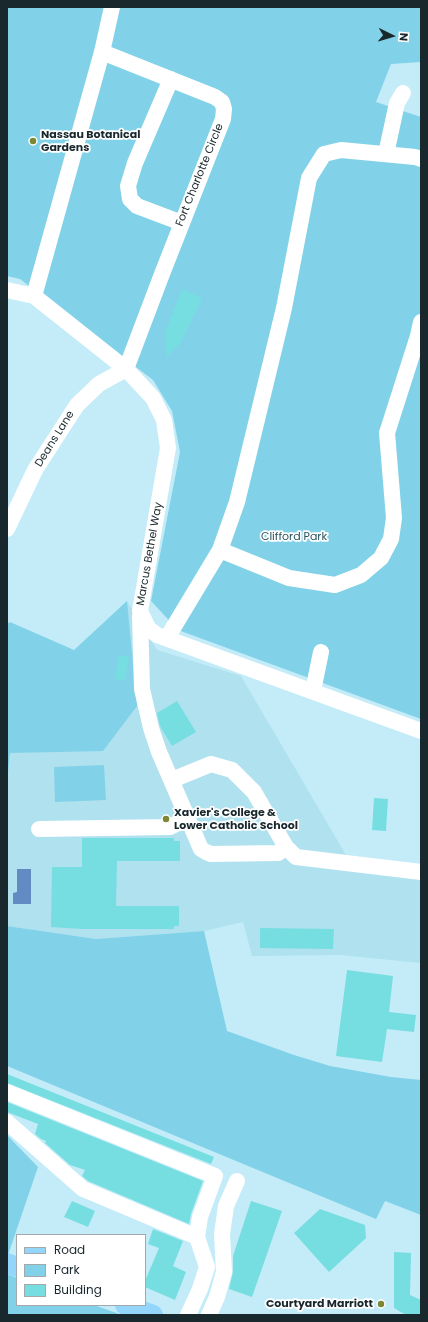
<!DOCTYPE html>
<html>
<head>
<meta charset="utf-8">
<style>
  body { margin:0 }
  #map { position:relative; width:428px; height:1322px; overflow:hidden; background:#c3ecf8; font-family:Poppins,sans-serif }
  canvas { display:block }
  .frame { position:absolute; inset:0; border:8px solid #19282d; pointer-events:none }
  .legend { position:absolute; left:16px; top:1234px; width:130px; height:72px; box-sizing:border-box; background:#fff; border:1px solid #a3a9ab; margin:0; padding:5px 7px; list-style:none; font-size:12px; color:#19282d }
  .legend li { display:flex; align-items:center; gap:8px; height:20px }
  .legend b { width:20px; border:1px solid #a3a9ab }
  .north { position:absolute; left:372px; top:16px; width:40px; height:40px; -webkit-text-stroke:3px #fff; paint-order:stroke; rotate:95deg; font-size:11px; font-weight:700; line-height:16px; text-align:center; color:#19282d }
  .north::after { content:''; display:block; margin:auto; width:14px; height:18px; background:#19282d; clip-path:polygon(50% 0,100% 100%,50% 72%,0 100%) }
</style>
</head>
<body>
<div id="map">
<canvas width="428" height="1322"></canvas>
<div class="frame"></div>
<ul class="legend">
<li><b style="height:5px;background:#94d6fb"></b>Road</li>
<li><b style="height:11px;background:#81d2e8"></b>Park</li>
<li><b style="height:11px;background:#76dee0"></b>Building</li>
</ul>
<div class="north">N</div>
</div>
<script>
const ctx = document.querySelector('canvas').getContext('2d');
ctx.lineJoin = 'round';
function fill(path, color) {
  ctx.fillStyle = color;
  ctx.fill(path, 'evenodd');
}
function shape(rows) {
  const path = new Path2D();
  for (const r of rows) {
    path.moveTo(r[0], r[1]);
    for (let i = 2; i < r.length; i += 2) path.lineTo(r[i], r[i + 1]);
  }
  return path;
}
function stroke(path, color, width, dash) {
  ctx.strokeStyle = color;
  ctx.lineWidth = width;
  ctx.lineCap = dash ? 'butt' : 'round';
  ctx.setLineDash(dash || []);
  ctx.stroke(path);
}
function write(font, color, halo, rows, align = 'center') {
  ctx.font = font + ' Poppins,sans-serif';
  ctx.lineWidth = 3.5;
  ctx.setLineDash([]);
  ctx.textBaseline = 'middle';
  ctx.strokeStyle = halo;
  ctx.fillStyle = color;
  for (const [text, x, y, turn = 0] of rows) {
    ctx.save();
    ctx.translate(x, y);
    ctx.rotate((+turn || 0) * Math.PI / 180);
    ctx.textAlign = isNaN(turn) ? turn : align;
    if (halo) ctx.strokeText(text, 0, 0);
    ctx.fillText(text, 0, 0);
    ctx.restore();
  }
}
fill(shape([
  [127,601,157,650,241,676,346,855,421,865,421,963,341,955,252,956,243,922,204,931,96,939,7,926,7,782,14,707]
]), '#afe1ef');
fill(shape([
  [7,7,421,7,421,62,391,64,376,102,421,117,421,719,178,630,151,601,180,452,172,411,153,380,20,279,7,276],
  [127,601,137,706,103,751,10,753,7,782,7,624,10,622,74,650],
  [104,765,106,800,55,802,54,767],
  [7,926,96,939,204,931,227,1031,294,1055,330,1066,391,1077,421,1080,421,1215,385,1201,376,1219,7,1066],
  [7,1135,38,1167,8,1255,7,1255],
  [7,1274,17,1278,17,1305,94,1305,122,1315,7,1315]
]), '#81d2e8');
fill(shape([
  [17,869,31,869,31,904,13,904,13,893,17,892]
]), '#638bc3');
fill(shape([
  [182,289,202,298,181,342,167,357,165,333],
  [119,655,129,657,125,680,115,679],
  [177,701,196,732,172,746,160,726,157,713],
  [374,798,388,799,386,831,372,830],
  [82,838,174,838,174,841,180,841,180,861,117,861,116,906,179,906,179,926,174,926,174,929,82,929,51,927,52,867,82,867],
  [260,928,334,929,333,949,260,948],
  [347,970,393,976,389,1012,416,1015,414,1032,387,1029,382,1062,336,1056],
  [7,1074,214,1157,211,1164,7,1083],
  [7,1102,203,1181,191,1214,189,1224,88,1181,82,1176,85,1170,70,1165,45,1143,46,1141,41,1139,35,1134,38,1124,7,1112],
  [72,1201,95,1211,88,1227,64,1217],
  [251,1201,282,1211,252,1297,229,1289,233,1272,233,1256],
  [320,1209,365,1225,366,1238,329,1272,294,1233],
  [153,1229,183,1241,173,1266,186,1272,175,1300,145,1287,145,1281,159,1248,148,1244],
  [394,1252,411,1253,410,1295,421,1300,421,1315,406,1315,394,1308]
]), '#76dee0');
stroke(shape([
  [171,79,135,163,128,186,130,199,137,206,182,223],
  [386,154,397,103,403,93],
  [7,290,34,296,126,369,153,398,164,420,168,448,140,611,148,628,157,635,421,731],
  [34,296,102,52,112,7],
  [7,529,35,470,77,405,99,384,126,369,162,274,223,119,224,109,222,102,215,97,102,52],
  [220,550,289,578,335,585,361,575,381,558,391,539,394,518,387,433,418,336,421,322],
  [140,616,142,689,151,728,159,752,201,849,206,852,211,854,278,853,286,847],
  [167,638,220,550,237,502,284,308,309,178,324,154,341,150,415,157,421,159],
  [313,691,321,652],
  [172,780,211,764,232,770,254,792,286,847,296,857,421,872],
  [39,829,170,827,176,824,187,815],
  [7,1092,215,1176,200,1217,197,1237,207,1267,200,1289,188,1315],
  [7,1122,83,1189,197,1237],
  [209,1315,217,1297,224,1272,222,1234,226,1206,237,1181]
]), '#fff', 16);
stroke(shape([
  [7,1263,17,1267],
  [125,1305,153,1315]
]), '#94d6fb', 20);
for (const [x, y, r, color] of [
  [33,141,4,"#7b8734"],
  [166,819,4,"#7b8734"],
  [381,1304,4,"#7b8734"]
]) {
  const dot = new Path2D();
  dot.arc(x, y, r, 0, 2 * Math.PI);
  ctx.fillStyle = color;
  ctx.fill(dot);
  stroke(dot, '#fff', 1.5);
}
write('bold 11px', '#19282d', '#fff', [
  ["Nassau Botanical",41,135],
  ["Gardens",41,148],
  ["Xavier's College &",174,813],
  ["Lower Catholic School",174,826],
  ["Courtyard Marriott",373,1304,"right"]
], 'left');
write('11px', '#19282d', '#fff', [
  ["Fort Charlotte Circle",200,175,-68],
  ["Deans Lane",55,439,-58],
  ["Marcus Bethel Way",150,554,-80]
]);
write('11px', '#28535e', '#fff', [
  ["Clifford Park",294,537]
]);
</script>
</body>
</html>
